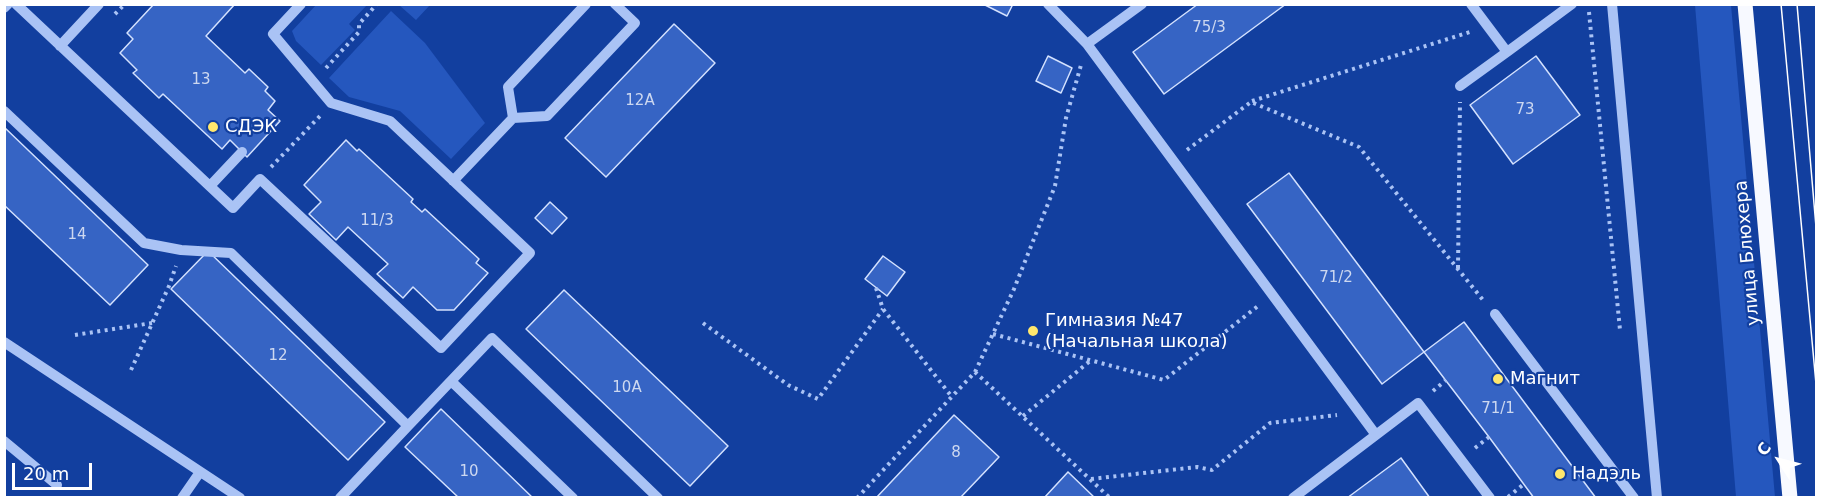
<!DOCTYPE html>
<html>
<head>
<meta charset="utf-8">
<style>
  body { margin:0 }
  #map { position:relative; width:1821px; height:502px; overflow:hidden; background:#123f9f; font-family:"DejaVu Sans",sans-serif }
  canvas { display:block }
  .frame { position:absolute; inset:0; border:6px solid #fff; pointer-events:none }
  .north { position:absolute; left:1749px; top:430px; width:60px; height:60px; -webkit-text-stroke:4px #123f9f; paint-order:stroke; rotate:306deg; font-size:16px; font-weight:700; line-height:24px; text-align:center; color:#fff }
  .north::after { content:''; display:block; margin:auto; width:21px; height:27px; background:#fff; clip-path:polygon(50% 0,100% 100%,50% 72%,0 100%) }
  .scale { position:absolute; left:12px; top:463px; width:80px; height:27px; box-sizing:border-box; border:3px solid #fff; border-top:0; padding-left:8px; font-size:18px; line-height:21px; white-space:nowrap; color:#fff; -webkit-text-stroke:4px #123f9f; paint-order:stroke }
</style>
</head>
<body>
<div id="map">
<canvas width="1821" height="502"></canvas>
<div class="frame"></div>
<div class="north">С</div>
<div class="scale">20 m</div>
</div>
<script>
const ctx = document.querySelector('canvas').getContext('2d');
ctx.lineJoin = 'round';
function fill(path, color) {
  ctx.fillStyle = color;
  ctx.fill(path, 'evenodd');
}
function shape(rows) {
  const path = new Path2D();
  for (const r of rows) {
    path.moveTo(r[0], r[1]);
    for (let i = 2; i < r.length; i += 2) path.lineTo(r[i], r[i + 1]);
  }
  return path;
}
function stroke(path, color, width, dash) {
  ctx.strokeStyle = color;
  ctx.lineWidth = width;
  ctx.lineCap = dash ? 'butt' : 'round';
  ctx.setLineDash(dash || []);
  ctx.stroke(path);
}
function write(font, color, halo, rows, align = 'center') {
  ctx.font = font + ' "DejaVu Sans",sans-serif';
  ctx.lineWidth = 4.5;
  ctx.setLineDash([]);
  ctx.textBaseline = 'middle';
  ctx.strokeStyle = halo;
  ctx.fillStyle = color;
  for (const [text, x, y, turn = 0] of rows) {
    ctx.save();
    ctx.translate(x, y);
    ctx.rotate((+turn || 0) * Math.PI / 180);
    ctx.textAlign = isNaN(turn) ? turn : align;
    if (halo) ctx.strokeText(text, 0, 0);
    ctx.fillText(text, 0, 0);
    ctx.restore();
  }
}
fill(shape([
  [316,5,367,5,349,24,355,30,321,65,296,41,292,31],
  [399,5,430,5,416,20],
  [1695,5,1731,5,1775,497,1736,497],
  [391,11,425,43,485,123,451,159,400,111,349,97,329,78]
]), '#2557be');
const building = shape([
  [154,4,235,4,206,36,245,73,249,69,268,87,265,91,275,101,268,110,280,121,247,157,230,140,222,149,163,94,159,98,133,73,137,70,120,53,133,39,127,33,154,4],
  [983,4,1013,4,1007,16,983,4],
  [1198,4,1286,4,1164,94,1133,52,1198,4],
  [674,24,715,63,606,177,565,138,674,24],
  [1048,56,1072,68,1061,93,1036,81,1048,56],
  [1536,56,1580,115,1513,164,1470,105,1536,56],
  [4,127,148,265,110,305,4,205,4,127],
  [346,140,357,151,359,149,413,199,411,202,422,212,425,209,479,259,476,263,488,273,454,310,437,310,413,287,403,298,377,274,388,264,348,227,336,240,309,214,321,202,304,185,346,140],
  [1289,173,1424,352,1382,384,1247,204,1289,173],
  [550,202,567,218,552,234,535,218,550,202],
  [208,251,385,422,348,460,171,289,208,251],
  [883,256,905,272,887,296,865,279,883,256],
  [564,290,728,446,690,486,526,329,564,290],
  [1464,322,1596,498,1534,498,1489,437,1424,352,1464,322],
  [441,409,533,498,459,498,405,447,441,409],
  [954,415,999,457,960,498,876,498,954,415],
  [1401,458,1430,498,1347,498,1401,458],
  [1068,472,1095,498,1044,498,1068,472]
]);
fill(building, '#3664c4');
stroke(building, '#d3e1fe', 1.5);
stroke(shape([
  [1589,12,1620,330],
  [115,14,125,4],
  [326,68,359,32,359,24,377,4],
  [1252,101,1470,32],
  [1187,150,1251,102,1359,147,1483,300],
  [271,167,320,116],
  [1458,268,1460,102],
  [876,288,883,309,952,397],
  [703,323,788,385,818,399,883,309],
  [993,334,1164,380,1258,306],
  [75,335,152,323],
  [131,370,169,286,176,266],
  [975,372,1014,289,1055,186,1066,118,1081,65],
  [1433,391,1446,380],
  [1023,416,1090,361],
  [1475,448,1489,437],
  [1091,479,1197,467,1212,470,1270,423,1337,415],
  [1508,497,1524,484],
  [857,498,975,372,1110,498]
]), '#aac3f5', 4, [3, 4.5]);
stroke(shape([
  [16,4,233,208,260,179,441,348,530,253,390,121,331,103,273,34,301,4],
  [1048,4,1087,44],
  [1142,4,1087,44,1376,435],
  [1471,4,1507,52,1572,4],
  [1612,4,1657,498],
  [4,8,8,4],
  [60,46,99,4],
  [1460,86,1507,52],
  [4,111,144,243,181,250,231,253,408,426,340,498],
  [513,118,508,87,586,4],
  [453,181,513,118,547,116,635,23,615,4],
  [210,186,242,152],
  [1495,314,1634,498],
  [4,342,240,498],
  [451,381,573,498],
  [408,426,492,338,658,498],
  [4,441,57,485],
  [182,498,200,472],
  [1293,498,1418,403,1490,498]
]), '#aac3f5', 10);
stroke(shape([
  [1745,4,1790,498]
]), '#f7f9ff', 15);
stroke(shape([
  [1781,4,1816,384],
  [1797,4,1816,227]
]), '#fff', 1.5);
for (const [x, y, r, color] of [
  [213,127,6,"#ffe76d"],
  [1033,331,6,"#ffe76d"],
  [1498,379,6,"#ffe76d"],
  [1560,474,6,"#ffe76d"]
]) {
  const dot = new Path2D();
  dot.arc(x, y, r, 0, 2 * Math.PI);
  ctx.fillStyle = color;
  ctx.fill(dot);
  stroke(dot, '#123f9f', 2);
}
write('15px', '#cdd8f0', null, [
  ["75/3",1209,28],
  ["13",201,80],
  ["12А",640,101],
  ["73",1525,110],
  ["11/3",377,221],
  ["14",77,235],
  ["71/2",1336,278],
  ["12",278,356],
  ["10А",627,388],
  ["71/1",1498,409],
  ["8",956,453],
  ["10",469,472]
]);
write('18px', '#fff', '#123f9f', [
  ["СДЭК",225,127],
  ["Гимназия №47",1045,321],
  ["(Начальная школа)",1045,342],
  ["Магнит",1510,379],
  ["Надэль",1572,474]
], 'left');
write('18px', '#fff', '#123f9f', [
  ["улица Блюхера",1748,253,-95]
]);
</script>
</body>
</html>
